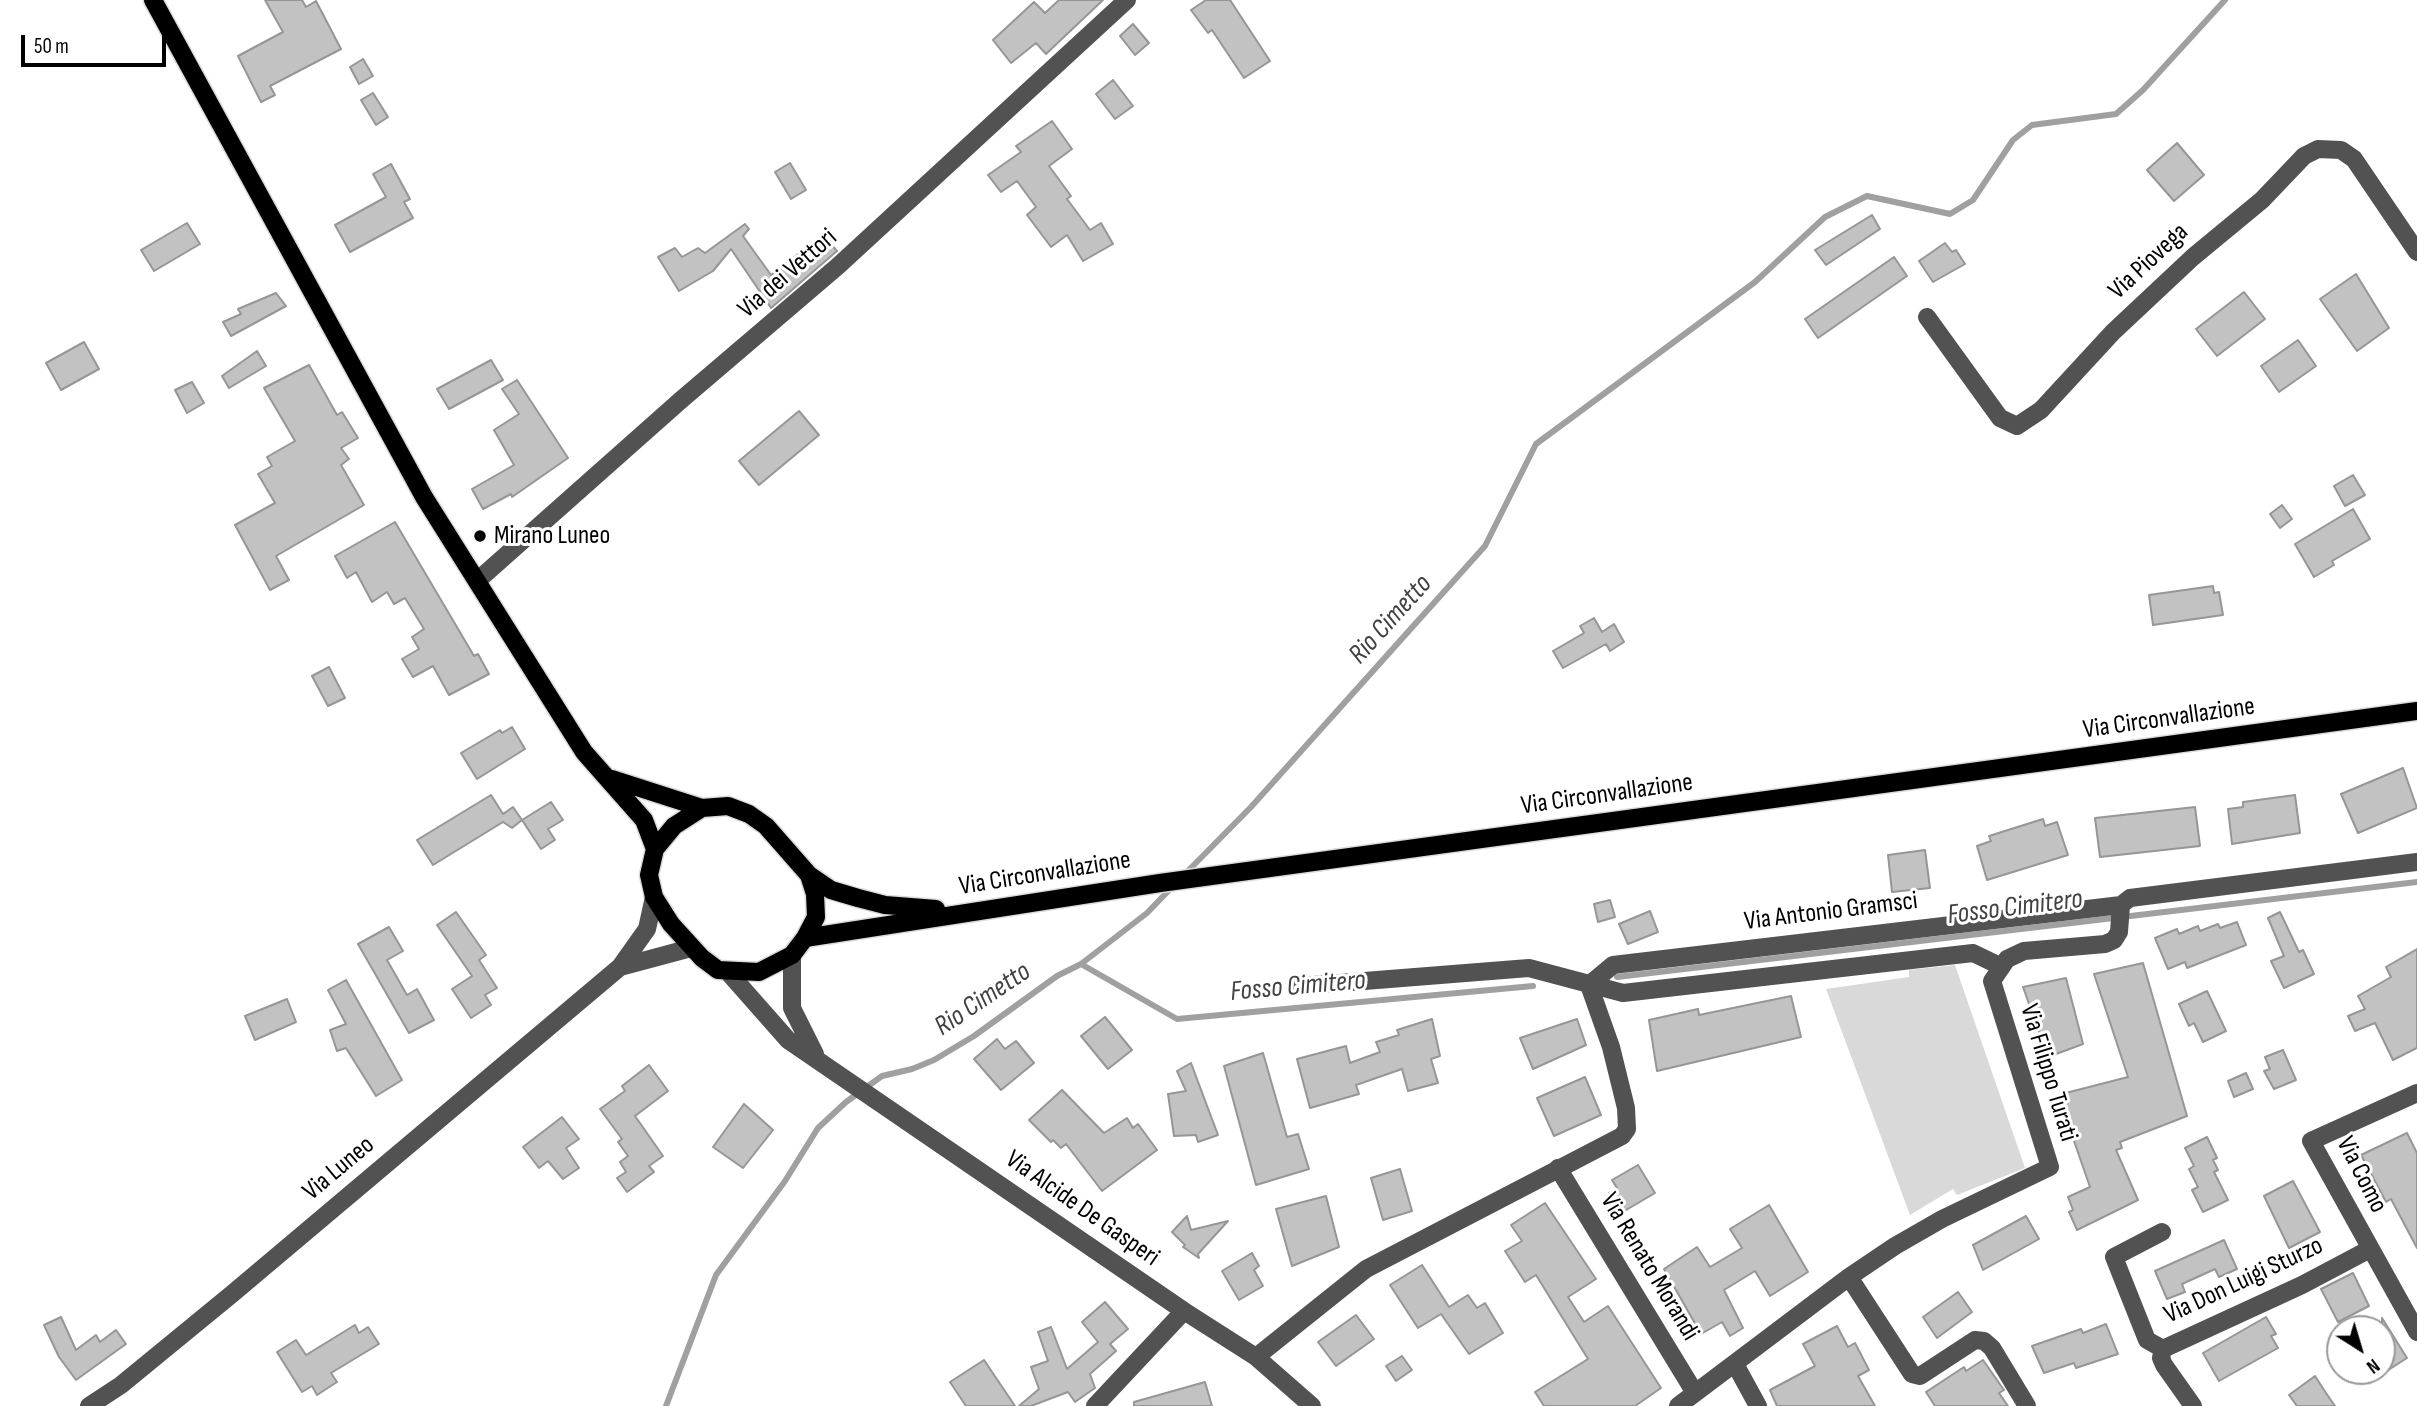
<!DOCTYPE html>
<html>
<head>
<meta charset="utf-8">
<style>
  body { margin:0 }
  #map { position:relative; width:2417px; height:1406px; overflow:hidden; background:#fff; font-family:"Sofia Sans Condensed",sans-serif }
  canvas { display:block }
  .north { position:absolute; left:2326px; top:1315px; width:70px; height:70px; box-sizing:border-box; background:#fff; border:2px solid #999; border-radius:50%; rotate:143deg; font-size:19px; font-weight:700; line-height:28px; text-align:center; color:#000 }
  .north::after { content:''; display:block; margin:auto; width:24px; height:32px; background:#000; clip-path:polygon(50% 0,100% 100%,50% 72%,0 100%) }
  .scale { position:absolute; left:21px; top:35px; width:145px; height:32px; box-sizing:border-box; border:4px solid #000; border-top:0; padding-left:9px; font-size:21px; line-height:24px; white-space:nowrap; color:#000; -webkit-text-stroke:5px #fff; paint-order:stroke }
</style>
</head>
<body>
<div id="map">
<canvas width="2417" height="1406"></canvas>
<div class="north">N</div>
<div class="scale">50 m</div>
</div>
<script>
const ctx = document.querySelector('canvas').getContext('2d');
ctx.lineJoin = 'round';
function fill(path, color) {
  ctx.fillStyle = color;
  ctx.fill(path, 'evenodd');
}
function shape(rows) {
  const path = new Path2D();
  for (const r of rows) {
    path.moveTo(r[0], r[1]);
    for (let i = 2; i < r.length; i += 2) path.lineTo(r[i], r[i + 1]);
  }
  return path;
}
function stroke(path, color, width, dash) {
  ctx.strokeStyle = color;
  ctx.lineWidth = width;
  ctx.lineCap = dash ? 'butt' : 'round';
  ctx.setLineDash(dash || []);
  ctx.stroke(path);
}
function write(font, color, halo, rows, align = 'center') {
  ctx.font = font + ' "Sofia Sans Condensed",sans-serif';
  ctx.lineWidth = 6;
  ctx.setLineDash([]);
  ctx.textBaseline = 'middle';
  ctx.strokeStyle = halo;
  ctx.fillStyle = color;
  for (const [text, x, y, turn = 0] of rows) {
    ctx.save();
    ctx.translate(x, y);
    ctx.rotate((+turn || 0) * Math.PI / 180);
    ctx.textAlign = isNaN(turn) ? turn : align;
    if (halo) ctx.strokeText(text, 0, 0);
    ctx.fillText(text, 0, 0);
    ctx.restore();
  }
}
fill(shape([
  [1955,965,2025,1168,1957,1195,1953,1189,1910,1215,1826,989,1909,977,1909,970]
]), '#d9d9d9');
stroke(shape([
  [1184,875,1251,807,1485,546,1536,444,1755,282,1825,217,1867,196,1950,214,1973,200,2013,140,2032,125,2116,114,2143,90,2225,0],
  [1081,964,1177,1019,1533,986],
  [1617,977,2417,882],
  [666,1406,716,1275,785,1181,818,1128,846,1102,882,1076,912,1069,934,1060,974,1036,1057,976,1081,964,1147,913,1174,885]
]), '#a0a0a0', 6);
const building = shape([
  [265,0,302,0,306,7,316,1,341,49,270,86,275,95,261,102,238,56,283,32,265,0],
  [1059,0,1103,0,1046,54,1036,43,1011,63,993,40,1034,2,1045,13,1059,0],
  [1206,0,1230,0,1270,61,1244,78,1212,30,1208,33,1191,10,1206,0],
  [1133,24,1149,43,1135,55,1120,36,1133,24],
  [363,59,373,76,359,84,350,67,363,59],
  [1113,80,1133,106,1115,119,1096,94,1113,80],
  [373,93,388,117,376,125,361,100,373,93],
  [1052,121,1072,149,1049,166,1071,196,1067,199,1090,230,1101,223,1113,244,1083,261,1067,235,1051,247,1027,215,1036,207,1017,181,1001,192,988,175,1021,152,1016,146,1052,121],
  [2177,143,2204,175,2174,201,2147,170,2177,143],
  [790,163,806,190,791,199,775,172,790,163],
  [391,164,410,199,404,202,413,218,350,252,335,225,386,197,373,174,391,164],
  [1872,215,1880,229,1826,265,1815,250,1872,215],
  [187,223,200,244,154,271,141,250,187,223],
  [745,224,749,229,743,236,771,275,823,235,837,251,771,308,731,249,713,271,679,291,658,257,675,248,682,257,698,248,705,253,745,224],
  [1945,243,1952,252,1956,250,1965,264,1933,282,1919,261,1945,243],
  [1894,257,1907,276,1818,338,1805,319,1894,257],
  [2356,274,2389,328,2357,351,2320,299,2356,274],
  [2244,292,2265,319,2217,356,2196,329,2244,292],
  [276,293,286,306,231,336,223,322,241,314,238,309,276,293],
  [2298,340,2316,366,2279,392,2261,366,2298,340],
  [84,342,99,369,61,390,46,363,84,342],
  [257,351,266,366,229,388,222,376,257,351],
  [491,360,503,380,449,409,437,389,491,360],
  [309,365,337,415,342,412,358,438,341,448,349,459,341,465,364,505,276,556,289,580,270,590,235,525,275,503,258,474,272,466,267,457,295,441,264,388,309,365],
  [517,380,568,458,512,497,511,494,483,509,472,489,514,465,494,430,519,414,502,389,517,380],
  [192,382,204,403,187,413,175,390,192,382],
  [799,411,819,435,759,485,739,461,799,411],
  [2353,475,2365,495,2345,506,2334,486,2353,475],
  [2282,505,2292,519,2280,528,2270,514,2282,505],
  [2353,509,2370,539,2332,561,2334,565,2314,577,2295,544,2353,509],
  [395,522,474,656,478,654,489,674,449,695,433,666,413,677,402,659,419,649,412,637,424,629,405,598,394,604,387,592,372,602,356,572,347,578,335,556,395,522],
  [2213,586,2214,593,2219,592,2223,615,2153,625,2149,595,2213,586],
  [1594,618,1602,632,1614,624,1624,642,1610,651,1606,644,1563,668,1553,651,1584,633,1580,626,1594,618],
  [329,667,345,698,328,706,312,676,329,667],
  [512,727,525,749,477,779,461,753,500,730,502,733,512,727],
  [2403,768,2417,808,2358,833,2341,794,2403,768],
  [491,795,503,814,513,807,522,820,512,828,503,822,433,865,417,840,491,795],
  [2295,795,2300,833,2232,844,2228,809,2243,807,2243,802,2295,795],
  [551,802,563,820,548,829,555,840,541,849,522,820,551,802],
  [2195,807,2200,846,2100,857,2095,818,2195,807],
  [2043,819,2045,826,2057,822,2068,855,1987,880,1977,846,1991,841,1989,836,2043,819],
  [1925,850,1930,888,1892,892,1888,855,1925,850],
  [1610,900,1615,917,1598,922,1594,904,1610,900],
  [1650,911,1658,932,1628,944,1619,924,1650,911],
  [456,912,486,955,479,960,497,988,485,995,491,1005,471,1018,452,989,472,976,437,925,456,912],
  [2280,912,2299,952,2303,950,2314,974,2284,988,2271,961,2284,956,2268,918,2280,912],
  [2237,922,2246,945,2187,968,2185,962,2168,969,2155,938,2177,929,2179,934,2198,926,2200,931,2218,924,2220,928,2237,922],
  [389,927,403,951,387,960,407,995,417,989,434,1020,409,1033,358,944,389,927],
  [2417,949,2417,1048,2393,1060,2375,1023,2355,1031,2348,1016,2365,1009,2358,996,2391,977,2386,967,2417,949],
  [2143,963,2187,1116,2120,1142,2122,1148,2116,1150,2138,1200,2077,1230,2069,1212,2073,1210,2068,1197,2090,1187,2058,1095,2128,1077,2094,974,2143,963],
  [2066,978,2083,1044,2048,1057,2023,987,2066,978],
  [346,980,402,1080,376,1096,346,1048,337,1051,330,1030,346,1024,328,990,346,980],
  [2207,991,2226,1031,2203,1042,2194,1023,2189,1026,2179,1004,2207,991],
  [1791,996,1801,1037,1657,1071,1649,1020,1698,1009,1699,1015,1791,996],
  [287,999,296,1022,255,1040,245,1016,287,999],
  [1105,1017,1132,1050,1108,1069,1081,1036,1105,1017],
  [1432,1019,1440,1056,1431,1059,1438,1083,1408,1091,1402,1069,1356,1085,1359,1094,1310,1108,1297,1059,1346,1046,1350,1063,1380,1052,1376,1042,1399,1035,1397,1030,1432,1019],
  [1577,1019,1586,1045,1533,1069,1520,1038,1577,1019],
  [997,1039,1005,1049,1016,1041,1034,1063,1001,1090,974,1059,997,1039],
  [2283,1050,2296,1080,2274,1089,2264,1071,2270,1069,2265,1057,2283,1050],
  [1263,1053,1287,1137,1298,1134,1309,1169,1256,1185,1224,1066,1263,1053],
  [1191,1063,1218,1135,1198,1142,1196,1135,1174,1136,1168,1094,1186,1091,1177,1071,1191,1063],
  [649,1065,668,1091,635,1116,663,1156,649,1166,654,1172,627,1192,617,1178,626,1172,620,1162,628,1156,618,1142,622,1139,600,1109,625,1091,622,1086,649,1065],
  [2246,1073,2253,1089,2234,1097,2228,1081,2246,1073],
  [1585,1077,1601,1115,1554,1136,1537,1098,1585,1077],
  [1062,1090,1104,1133,1127,1118,1133,1128,1138,1124,1157,1150,1102,1191,1066,1144,1061,1148,1053,1140,1051,1142,1029,1120,1062,1090],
  [744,1104,773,1130,743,1168,713,1147,744,1104],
  [562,1117,579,1139,566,1148,579,1168,563,1179,548,1161,539,1168,523,1147,562,1117],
  [2407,1133,2417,1153,2417,1248,2391,1199,2386,1202,2361,1155,2407,1133],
  [2207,1137,2217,1158,2213,1160,2218,1170,2214,1172,2228,1200,2203,1212,2192,1190,2198,1187,2189,1169,2194,1166,2185,1148,2207,1137],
  [1638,1165,1655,1193,1621,1213,1609,1193,1617,1188,1612,1180,1638,1165],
  [1400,1169,1412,1211,1383,1220,1371,1178,1400,1169],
  [2293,1181,2320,1232,2289,1248,2264,1196,2293,1181],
  [1326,1196,1339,1247,1292,1266,1276,1209,1326,1196],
  [1545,1203,1596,1279,1568,1297,1584,1322,1608,1306,1661,1388,1635,1406,1544,1406,1535,1392,1588,1359,1536,1275,1525,1282,1505,1251,1522,1241,1511,1225,1545,1203],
  [1769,1205,1808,1272,1770,1296,1755,1271,1724,1290,1743,1328,1730,1336,1722,1322,1701,1334,1664,1269,1697,1247,1710,1267,1742,1248,1730,1229,1769,1205],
  [1187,1216,1191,1230,1228,1221,1198,1254,1199,1258,1183,1247,1185,1245,1172,1232,1187,1216],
  [2026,1216,2039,1239,1983,1270,1973,1245,2026,1216],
  [2224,1240,2237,1269,2219,1277,2215,1269,2182,1284,2185,1292,2167,1299,2155,1271,2224,1240],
  [1252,1253,1259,1266,1254,1270,1263,1286,1239,1300,1222,1271,1252,1253],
  [1422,1265,1449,1307,1468,1295,1477,1308,1485,1303,1503,1333,1469,1354,1441,1314,1418,1328,1390,1285,1422,1265],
  [2353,1273,2369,1306,2338,1322,2321,1289,2353,1273],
  [1958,1292,1972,1312,1937,1338,1923,1317,1958,1292],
  [1105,1302,1128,1329,1110,1344,1116,1351,1090,1374,1095,1388,1075,1402,1068,1392,1031,1406,1019,1406,1039,1389,1031,1367,1048,1361,1038,1332,1051,1327,1067,1369,1098,1342,1082,1322,1105,1302],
  [1356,1315,1374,1339,1336,1366,1318,1342,1356,1315],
  [61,1317,76,1350,96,1335,100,1342,116,1330,126,1344,76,1380,59,1357,44,1325,61,1317],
  [2266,1317,2276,1334,2271,1336,2278,1348,2219,1381,2203,1353,2266,1317],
  [2382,1318,2407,1358,2382,1374,2382,1318],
  [2106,1324,2118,1354,2076,1368,2074,1363,2044,1373,2032,1346,2081,1329,2083,1333,2106,1324],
  [355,1325,359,1333,368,1327,379,1344,331,1373,337,1382,317,1395,312,1386,302,1392,277,1352,296,1340,306,1355,355,1325],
  [1837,1326,1848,1347,1855,1343,1869,1370,1858,1376,1875,1406,1777,1406,1770,1390,1815,1366,1803,1344,1837,1326],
  [1402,1356,1412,1370,1396,1381,1386,1366,1402,1356],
  [984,1360,1015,1406,966,1406,950,1382,984,1360],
  [1983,1360,2004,1390,1999,1393,2008,1406,1935,1406,1926,1392,1964,1367,1966,1371,1983,1360],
  [2315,1376,2326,1393,2335,1406,2297,1406,2289,1395,2315,1376],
  [1205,1382,1212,1406,1134,1406,1134,1402,1205,1382]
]);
fill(building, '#c2c2c2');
stroke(building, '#969696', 2);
const major = shape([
  [153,0,424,497,584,752,644,820,655,849],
  [612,779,702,808],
  [728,806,749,814,766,826,809,875,815,894,816,917,805,938,792,955,759,972,718,970,702,958,671,924,654,897,649,875,655,849,674,826,702,808,728,806],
  [809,875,831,890,858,898,885,905,936,909],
  [805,938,1160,883,2417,711]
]);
stroke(major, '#dbdbdb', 21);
stroke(shape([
  [1927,317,2000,418,2017,426,2041,410,2113,332,2193,257,2262,200,2304,156,2318,149,2341,150,2354,159,2417,252],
  [477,581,681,400,838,266,1127,0],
  [792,955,792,1008,815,1054],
  [620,967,691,948],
  [728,972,788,1040,1184,1311,1256,1357,1312,1406],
  [1589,985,1613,965,2121,905,2130,898,2417,862],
  [1301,986,1529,968,1623,993,1973,953,2000,966],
  [2417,1093,2311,1141,2417,1332],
  [1558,1168,1695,1393],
  [2162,1232,2114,1257,2147,1340,2163,1349],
  [1849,1277,1912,1374,1920,1376,1975,1340,1984,1341,1992,1348,2027,1406],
  [1256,1357,1366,1269,1622,1136,1627,1129,1626,1108,1611,1047,1589,985],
  [1735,1364,1758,1406],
  [89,1406,121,1385,232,1294,620,967,647,929,654,897],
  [1095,1406,1184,1311],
  [1678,1406,1849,1277,1895,1246,1942,1219,2050,1167,1992,981,2007,959,2024,951,2105,944,2114,940,2119,932,2121,905],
  [2193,1406,2164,1365,2161,1358,2163,1349,2302,1285,2370,1249]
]), '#525252', 18);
stroke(major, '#000', 18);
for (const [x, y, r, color] of [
  [480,536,7,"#000"]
]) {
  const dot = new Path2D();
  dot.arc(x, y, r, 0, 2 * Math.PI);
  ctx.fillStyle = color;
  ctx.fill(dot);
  stroke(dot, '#fff', 2.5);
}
write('26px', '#000', '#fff', [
  ["Via Piovega",2149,262,-43],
  ["Via dei Vettori",788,274,-41],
  ["Via Circonvallazione",2169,719,-8],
  ["Via Circonvallazione",1607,795,-8],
  ["Via Circonvallazione",1045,874,-9],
  ["Via Antonio Gramsci",1831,912,-7],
  ["Via Filippo Turati",2048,1073,73],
  ["Via Luneo",339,1169,-40],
  ["Via Como",2361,1175,63],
  ["Via Alcide De Gasperi",1082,1209,35],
  ["Via Renato Morandi",1649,1267,59],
  ["Via Don Luigi Sturzo",2244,1281,-25]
]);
write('26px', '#000', '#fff', [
  ["Mirano Luneo",494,536]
], 'left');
write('italic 28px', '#414141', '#fff', [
  ["Rio Cimetto",1391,620,-48],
  ["Fosso Cimitero",2015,908,-7],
  ["Fosso Cimitero",1298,987,-5],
  ["Rio Cimetto",983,1000,-34]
]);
</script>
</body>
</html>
